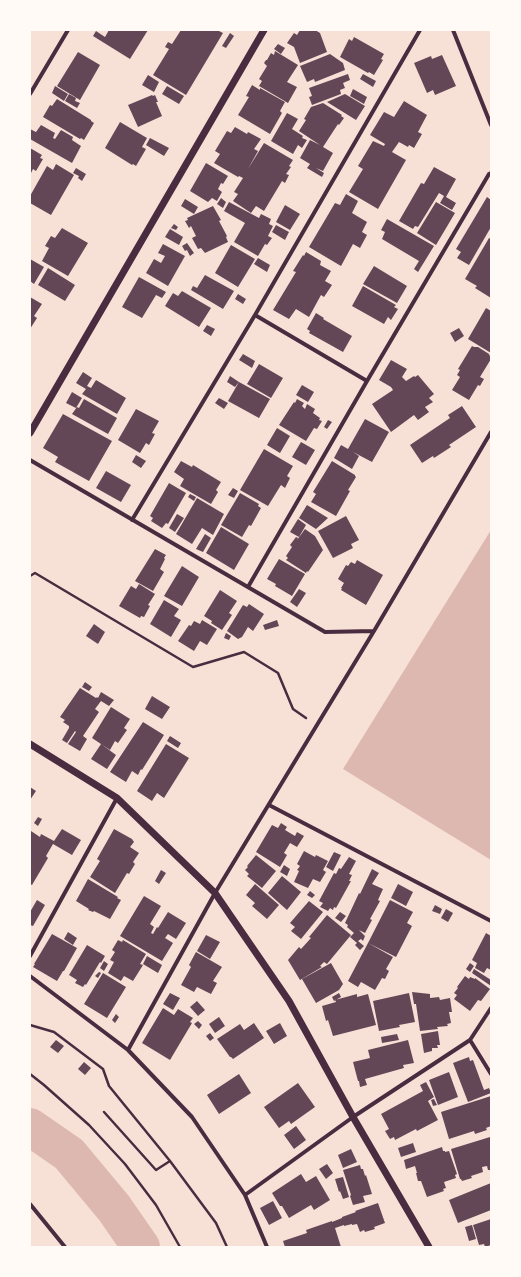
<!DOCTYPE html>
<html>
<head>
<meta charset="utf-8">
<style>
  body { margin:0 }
  #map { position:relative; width:521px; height:1277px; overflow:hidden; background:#f7e1d7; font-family:Manrope,sans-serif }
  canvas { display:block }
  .frame { position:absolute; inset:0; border:31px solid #fffaf5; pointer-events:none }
</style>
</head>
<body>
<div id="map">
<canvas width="521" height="1277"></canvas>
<div class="frame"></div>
</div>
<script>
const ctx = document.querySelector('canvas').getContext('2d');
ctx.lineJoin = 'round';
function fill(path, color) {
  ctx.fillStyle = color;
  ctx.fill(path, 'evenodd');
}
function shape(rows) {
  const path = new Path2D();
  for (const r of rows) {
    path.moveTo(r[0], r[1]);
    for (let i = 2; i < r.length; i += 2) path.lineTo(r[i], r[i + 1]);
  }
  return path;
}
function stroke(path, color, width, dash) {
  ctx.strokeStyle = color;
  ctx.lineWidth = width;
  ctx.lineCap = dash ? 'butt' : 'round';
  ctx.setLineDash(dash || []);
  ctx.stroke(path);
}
fill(shape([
  [491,530,491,860,343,769]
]), '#dcb8b0');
stroke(shape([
  [30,1127,69,1154,114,1208,141,1247]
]), '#dcb8b0', 38);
fill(shape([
  [109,30,148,30,130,59,93,36,96,31,105,37],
  [181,30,217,30,223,33,186,95,153,75,169,49,165,47,168,42,172,44],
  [300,30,315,30,320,33,327,52,300,63,294,47,287,43,294,33,297,35],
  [230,33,234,36,226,48,222,46],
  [354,37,384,54,381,59,383,60,374,75,369,72,368,73,340,57,349,39,352,41],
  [278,44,285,48,281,54,274,49],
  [275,51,298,65,287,82,297,87,288,103,259,86,262,81,259,79,267,66,264,63,266,60,267,60,271,53,274,55],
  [78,52,100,65,80,100,57,86],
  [330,54,343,63,345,70,315,82,314,79,307,82,300,66],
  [442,55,456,86,435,95,433,90,427,93,414,63,431,56,432,59],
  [348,74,350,80,343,83,345,88,340,90,341,94,312,105,309,97,312,96,309,88],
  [363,74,376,81,373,87,360,79],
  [148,75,159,82,154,92,142,85],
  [252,85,260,90,260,88,285,102,280,111,282,113,270,134,238,115,249,97,246,96],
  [55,86,68,94,64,101,52,93],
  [167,86,184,96,179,104,162,94],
  [353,89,367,97,364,104,350,96],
  [69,94,76,98,75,101,80,103,77,108,65,101],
  [345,94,365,106,356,120,327,102],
  [152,95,153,96,155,95,158,102,156,102,162,116,138,127,128,105],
  [57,99,91,120,91,121,94,123,84,140,81,138,80,139,43,117,50,105,52,106],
  [404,101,427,115,418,132,422,134,414,148,409,145,408,147,399,142,392,152,406,160,378,209,349,192,363,169,358,166,373,141,384,146,385,144,370,135,384,112,394,117],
  [323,103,342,115,341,116,344,118,339,125,338,124,323,147,333,153,323,171,316,168,324,173,322,177,307,168,310,164,300,158,310,140,320,145,299,131,306,120,304,119,311,107],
  [287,113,298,119,292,129,303,136,302,138,307,140,302,148,298,145,293,154,271,141],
  [120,122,147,138,142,147,146,149,136,166,133,164,132,165,105,148],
  [41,125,55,133,53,138,55,139,61,130,73,137,72,140,81,146,72,163,30,139,30,129,36,132],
  [235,127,247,134,248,132,261,139,254,149,258,151,248,169,264,143,293,160,289,166,291,167,286,174,289,175,285,183,282,181,264,211,256,206,251,213,233,201,238,194,234,192,243,178,239,176,238,177,214,163,220,154,215,151,227,131,231,133],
  [150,138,169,148,164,156,146,145],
  [30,148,42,155,40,158,43,159,36,171,33,169,30,175],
  [206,163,228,176,223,184,221,183,218,189,222,192,217,201,212,198,208,202,190,191],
  [56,164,74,175,51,215,30,203,30,196,47,166,53,170],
  [434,167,456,179,446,197,456,203,452,210,440,203,444,196,439,193,418,227,415,226,413,229,399,221,421,183,424,184],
  [76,168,86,174,82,181,78,178,79,176,73,173],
  [346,194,358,201,352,213,367,222,362,232,367,235,360,248,353,244,341,266,309,247,335,203,340,205],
  [487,197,491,200,491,227,469,265,457,258,461,252,456,249],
  [221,198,226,202,223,208,217,204],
  [185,199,198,207,194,214,181,206],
  [229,202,259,218,261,214,271,219,269,224,273,226,268,236,272,238,267,245,265,244,258,256,234,242,245,223,224,211],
  [436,202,455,213,436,245,417,233],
  [285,205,300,214,290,230,276,222],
  [213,206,221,220,219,221,227,236,226,237,228,242,205,253,201,248,198,249,192,238,196,236,191,226,189,228,185,221,188,220,187,218],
  [387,219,434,246,418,272,414,269,419,261,382,239,385,232,381,230],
  [174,224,178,227,176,230,171,228],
  [276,225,289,232,285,240,272,232],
  [62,228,88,243,68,276,42,261,49,248,45,246,51,236,55,238],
  [170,229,183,237,179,245,165,237],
  [489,238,491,239,491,298,475,288,477,286,465,279],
  [187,243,194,253,190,256,187,250,185,251,182,246],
  [163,244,185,256,168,286,146,273,154,259,161,263,165,256,158,253],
  [231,245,255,259,238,287,215,273],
  [306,252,321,261,320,265,331,271,325,281,332,285,324,297,321,295,309,317,296,309,289,319,273,310,296,272,293,271,303,255,304,256],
  [258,258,270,265,267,272,254,264],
  [30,259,44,267,34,284,30,281],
  [374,266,407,286,397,303,363,284],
  [48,268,75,285,65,301,38,285],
  [205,275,234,291,223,309,191,290,193,286,197,288],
  [139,277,166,292,162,298,156,295,142,318,122,307],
  [363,286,396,305,394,307,398,309,391,320,388,317,384,324,352,306],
  [182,291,211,308,199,327,165,306,173,293,178,296],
  [238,294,246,299,243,304,235,299],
  [30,297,42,304,34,316,37,318,30,329],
  [486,308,491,311,491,353,468,339],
  [316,313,324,318,323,319,352,336,343,352,309,333,310,331,307,329],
  [207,325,215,329,211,336,203,331],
  [459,328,464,336,455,342,450,333],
  [472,346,474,347,478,347,489,354,491,359,480,377,484,379,480,386,478,385,469,400,452,390,460,377,457,375,460,370,458,369],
  [243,354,255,361,252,368,239,360],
  [391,360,407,369,402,377,406,381,414,376,415,377,418,375,434,394,429,398,433,402,425,407,429,412,418,420,414,415,391,432,372,404,393,390,391,387,379,380],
  [259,364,283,378,271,398,247,384],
  [83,372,92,378,87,386,91,388,96,380,126,398,117,414,82,394,86,389,76,383],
  [230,376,239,382,235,387,227,382],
  [239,382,270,399,259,418,228,401],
  [302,385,314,392,308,402,296,395],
  [72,392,82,398,76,408,66,403],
  [219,398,228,403,224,409,215,403],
  [84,399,117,418,108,434,72,414,77,407,79,408],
  [297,399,304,403,302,406,305,409,307,404,315,409,313,413,320,418,319,420,322,421,317,429,314,428,306,441,279,425,294,402,295,403],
  [462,406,476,427,449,445,451,447,434,458,433,456,422,463,410,445,450,418,448,415],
  [136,409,159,421,152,433,155,434,149,445,146,443,140,453,118,440],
  [63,414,112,441,89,481,55,462,58,457,43,448],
  [365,419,389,432,372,462,353,452,359,456,352,469,334,458,341,445,348,449],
  [328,420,332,422,327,429,324,427],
  [277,428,290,436,280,453,267,445],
  [301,442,315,450,306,465,292,457],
  [264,449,293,466,287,476,290,478,285,488,281,485,268,506,240,490],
  [136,455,146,461,141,468,132,462],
  [181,461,192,467,193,465,221,482,216,490,218,492,211,504,180,486,184,479,174,472],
  [332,461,355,475,355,476,356,477,348,490,350,491,336,516,311,502,316,494,313,492],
  [106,471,131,485,121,502,96,488],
  [169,483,186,493,168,524,166,523,162,528,151,521,153,518,150,516],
  [233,488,238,491,234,498,228,495],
  [240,493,259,504,258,506,261,508,251,526,249,525,242,537,221,525],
  [190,494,196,497,194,501,188,497],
  [197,498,224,514,213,535,202,528,192,544,176,534],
  [307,505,328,518,316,529,299,518],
  [177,514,184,518,175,532,169,528],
  [346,516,359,540,351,544,353,548,333,558,318,531],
  [298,519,306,525,299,537,290,532],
  [221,527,249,544,234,570,206,553],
  [305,529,315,536,323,550,308,572,307,571,306,573,286,560,288,558,286,556,292,547,290,545,296,537,298,538,297,540],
  [205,534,211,538,203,552,196,549],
  [155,549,166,555,164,558,165,559,160,569,164,572,153,591,135,581],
  [279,559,305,574,292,596,275,586,276,584,267,579],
  [357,560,383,575,366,605,341,590,342,588,341,588,344,583,338,579,346,565,348,566,351,562,355,564],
  [182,566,199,577,182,606,164,596],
  [139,584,155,594,148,605,150,606,144,617,141,616,140,618,119,606,131,586,136,589],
  [299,589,306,593,297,607,290,602],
  [220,590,237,601,229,613,232,615,222,630,211,623,212,621,204,616],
  [164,600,179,609,174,616,181,620,171,637,150,624],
  [249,604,264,614,253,631,248,627,242,637,238,639,227,631,243,605,247,607],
  [202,620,217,629,207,645,200,641,194,651,178,641,189,625,191,626,194,621,200,624],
  [277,620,279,626,265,630,263,625],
  [94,624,105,632,98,644,86,636],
  [226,633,231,636,229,640,224,638],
  [85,682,92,687,89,691,82,687],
  [80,688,96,698,97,697,98,698,101,692,114,700,109,706,101,701,95,709,99,712,83,736,87,739,80,751,68,744,76,732,75,731,67,743,62,740,69,728,69,726,63,722,65,720,60,717],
  [152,696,170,707,162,719,145,709],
  [111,707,130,719,124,728,127,730,118,743,115,741,110,750,92,738],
  [143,722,164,735,142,770,141,769,138,775,132,771,126,782,110,772],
  [170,736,181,743,178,748,167,741],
  [101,744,116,755,107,769,91,759],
  [166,744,189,758,164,798,157,793,152,801,137,791],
  [30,787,36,791,30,800],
  [38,817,42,819,38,826,34,823],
  [281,823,287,827,285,830,295,836,297,832,304,836,297,847,290,843,284,853,287,855,280,867,256,852,272,825,278,828],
  [62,829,81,840,72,855,53,844,46,856,48,858,32,885,30,884,30,833,31,831,40,837,41,834,54,841],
  [114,829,132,839,134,842,130,847,139,853,133,862,135,864,129,874,127,873,115,893,90,877,100,861,97,859],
  [304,851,315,857,316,855,328,861,323,870,326,872,320,882,313,879,308,888,294,882,299,871,297,870,300,866,297,864],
  [334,852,341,855,333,871,326,867],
  [256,855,276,871,262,888,247,876,249,874,245,870,248,867,247,866],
  [349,857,356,861,349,874,352,875,349,881,351,881,336,908,334,907,333,910,330,908,328,911,320,907,323,903,319,901,334,873,336,874,339,868,341,869],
  [284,865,290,869,287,876,280,872],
  [372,869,379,873,372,884,383,889,378,900,380,901,370,919,372,920,365,933,359,930,365,936,363,941,361,939,358,941,364,946,360,950,355,945,357,943,350,937,354,933,347,927,348,925,345,923,359,893,360,894],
  [161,870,166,873,159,884,155,881],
  [282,876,301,892,287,910,268,893],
  [88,879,118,897,117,898,121,900,110,919,94,911,93,912,88,910,89,909,76,901],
  [255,884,279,905,267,919,252,906,255,903,246,895],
  [398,884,413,892,406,906,391,898],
  [310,891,315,895,312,898,307,895],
  [144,896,161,906,150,924,154,927,151,933,153,934,157,927,158,928,168,912,186,923,176,939,168,934,165,938,173,943,162,961,120,936],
  [37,900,45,905,33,926,30,925,30,912],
  [390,900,413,912,407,923,412,926,396,957,368,943],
  [309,901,323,912,301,939,291,931,295,927,290,923],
  [435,905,442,909,440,914,432,911],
  [446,909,453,913,448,922,441,918],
  [340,912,346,916,341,922,335,918],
  [327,915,351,935,327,964,324,962,320,966,322,967,300,980,288,960,299,947,301,949,311,938,309,937],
  [68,932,77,938,73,945,64,939],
  [486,933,491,936,491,970,487,968,484,973,475,968,477,963,472,960],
  [52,934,77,948,64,971,63,971,57,981,33,967,35,964,34,964],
  [206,935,220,942,210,959,197,951],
  [118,940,122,942,123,940,146,954,140,964,143,965,133,981,124,976,121,981,108,973,114,962,110,960,115,952,112,950],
  [368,943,393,957,386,969,389,971,385,979,382,978,375,990,361,982,358,987,348,981],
  [87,945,105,956,101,963,100,962,86,985,85,984,83,987,75,983,77,980,69,975],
  [196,952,222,967,213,981,217,983,211,994,197,987,194,992,181,985,191,967,189,965],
  [147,956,162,965,158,973,143,964],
  [104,961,108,964,104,971,100,968],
  [331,963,343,984,339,990,316,1003,302,979],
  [470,963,474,966,470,972,466,969],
  [474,969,491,980,491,986,472,973],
  [99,972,101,973,98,978,95,976],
  [103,973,126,987,107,1018,84,1004],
  [465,976,469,979,470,977,475,979,475,978,490,989,481,1001,478,1000,470,1011,454,999,457,995,454,993,458,988,457,987],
  [412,992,430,994,430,998,439,997,440,1000,450,998,452,1012,449,1012,451,1023,447,1024,448,1026,437,1027,438,1029,420,1031,416,1004,414,1004],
  [170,993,180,998,173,1010,163,1004],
  [339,993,341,997,334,1001,332,997],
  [409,993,415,1022,399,1025,400,1027,379,1031,373,1001],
  [357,994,357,997,368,994,376,1025,333,1036,328,1020,326,1021,322,1006,336,1002,335,1000],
  [197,1001,205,1010,198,1016,190,1007],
  [163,1008,174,1015,178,1009,193,1018,190,1022,192,1023,170,1060,142,1043],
  [116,1014,119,1017,115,1023,112,1020],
  [219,1017,225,1026,215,1033,209,1024],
  [198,1021,202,1025,199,1029,194,1024],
  [254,1023,264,1038,233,1059,231,1057,230,1057,217,1039,240,1024,244,1030],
  [280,1023,287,1036,274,1044,266,1031],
  [438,1031,440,1045,437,1045,438,1048,432,1048,432,1051,424,1053,421,1034],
  [210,1033,214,1038,210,1041,206,1036],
  [397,1034,399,1040,382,1043,381,1037],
  [56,1040,64,1046,58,1053,50,1047],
  [408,1040,414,1063,403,1065,404,1068,365,1079,367,1085,360,1087,359,1081,358,1081,353,1062,370,1058,368,1050],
  [469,1057,470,1061,473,1060,484,1090,489,1088,491,1093,468,1102,453,1063],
  [84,1062,91,1068,85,1075,78,1069],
  [449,1072,458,1097,438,1105,429,1080],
  [239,1074,251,1093,219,1114,207,1095],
  [426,1082,434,1097,428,1101,438,1120,417,1131,416,1129,395,1140,394,1137,390,1139,385,1131,389,1129,381,1114,423,1091,420,1085],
  [298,1083,315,1107,291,1124,289,1121,279,1128,264,1107],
  [491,1096,491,1126,486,1128,487,1130,475,1134,474,1131,449,1139,441,1112],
  [434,1099,437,1105,433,1106,431,1100],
  [296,1126,306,1140,294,1149,284,1135],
  [490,1137,491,1170,488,1170,487,1166,482,1167,483,1172,471,1176,472,1178,462,1181,461,1179,460,1179,451,1149],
  [413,1143,416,1152,401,1157,398,1148],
  [442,1147,443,1151,445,1151,445,1152,449,1151,457,1174,455,1175,456,1178,444,1182,446,1188,443,1189,444,1191,427,1197,421,1181,418,1181,416,1173,417,1173,415,1166,406,1169,404,1160],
  [351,1149,357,1162,343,1168,338,1155],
  [327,1164,333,1173,326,1179,319,1169],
  [360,1165,361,1169,363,1169,365,1176,366,1175,372,1194,363,1196,365,1202,353,1205,350,1196,351,1195,343,1170],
  [301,1174,306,1182,316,1176,330,1200,314,1210,311,1205,289,1218,282,1206,280,1206,272,1193],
  [343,1177,349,1197,343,1199,340,1191,339,1192,335,1179],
  [491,1183,491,1210,458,1223,449,1200],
  [273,1201,282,1218,269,1225,260,1208],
  [378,1203,385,1223,374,1227,375,1229,365,1232,364,1230,360,1232,357,1224,352,1225,352,1224,344,1226,344,1225,335,1228,341,1247,285,1247,283,1241,307,1233,306,1230,332,1221,332,1222,342,1218,342,1217,356,1212,355,1211],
  [491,1219,491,1245,485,1247,484,1244,479,1245,473,1225],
  [472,1225,476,1239,469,1241,465,1227]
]), '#644757');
stroke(shape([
  [30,576,35,573,193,667,244,652,278,673,293,709,306,718],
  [30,1025,54,1032,103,1069,109,1086,170,1161,216,1223,227,1247],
  [30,1074,44,1085,89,1125,125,1164,156,1205,180,1247],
  [104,1112,156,1170,170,1161]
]), '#4a2c40', 2.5);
stroke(shape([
  [453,30,491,125],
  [30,94,68,30],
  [255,315,367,381],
  [30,460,325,632,374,631],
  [132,520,255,315,420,30],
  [248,587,367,381,489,174,491,173],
  [269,805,491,921],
  [30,956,117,798],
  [30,976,128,1050,192,1117,245,1195,267,1247],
  [470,1040,491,1074],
  [128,1050,215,893,374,631,491,432],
  [245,1195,353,1117,470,1040,491,1008],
  [30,1204,65,1247]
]), '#4a2c40', 4);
stroke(shape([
  [30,433,264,30],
  [30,744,117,798,215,893,289,1001,353,1117,429,1247]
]), '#4a2c40', 7);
</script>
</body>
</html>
